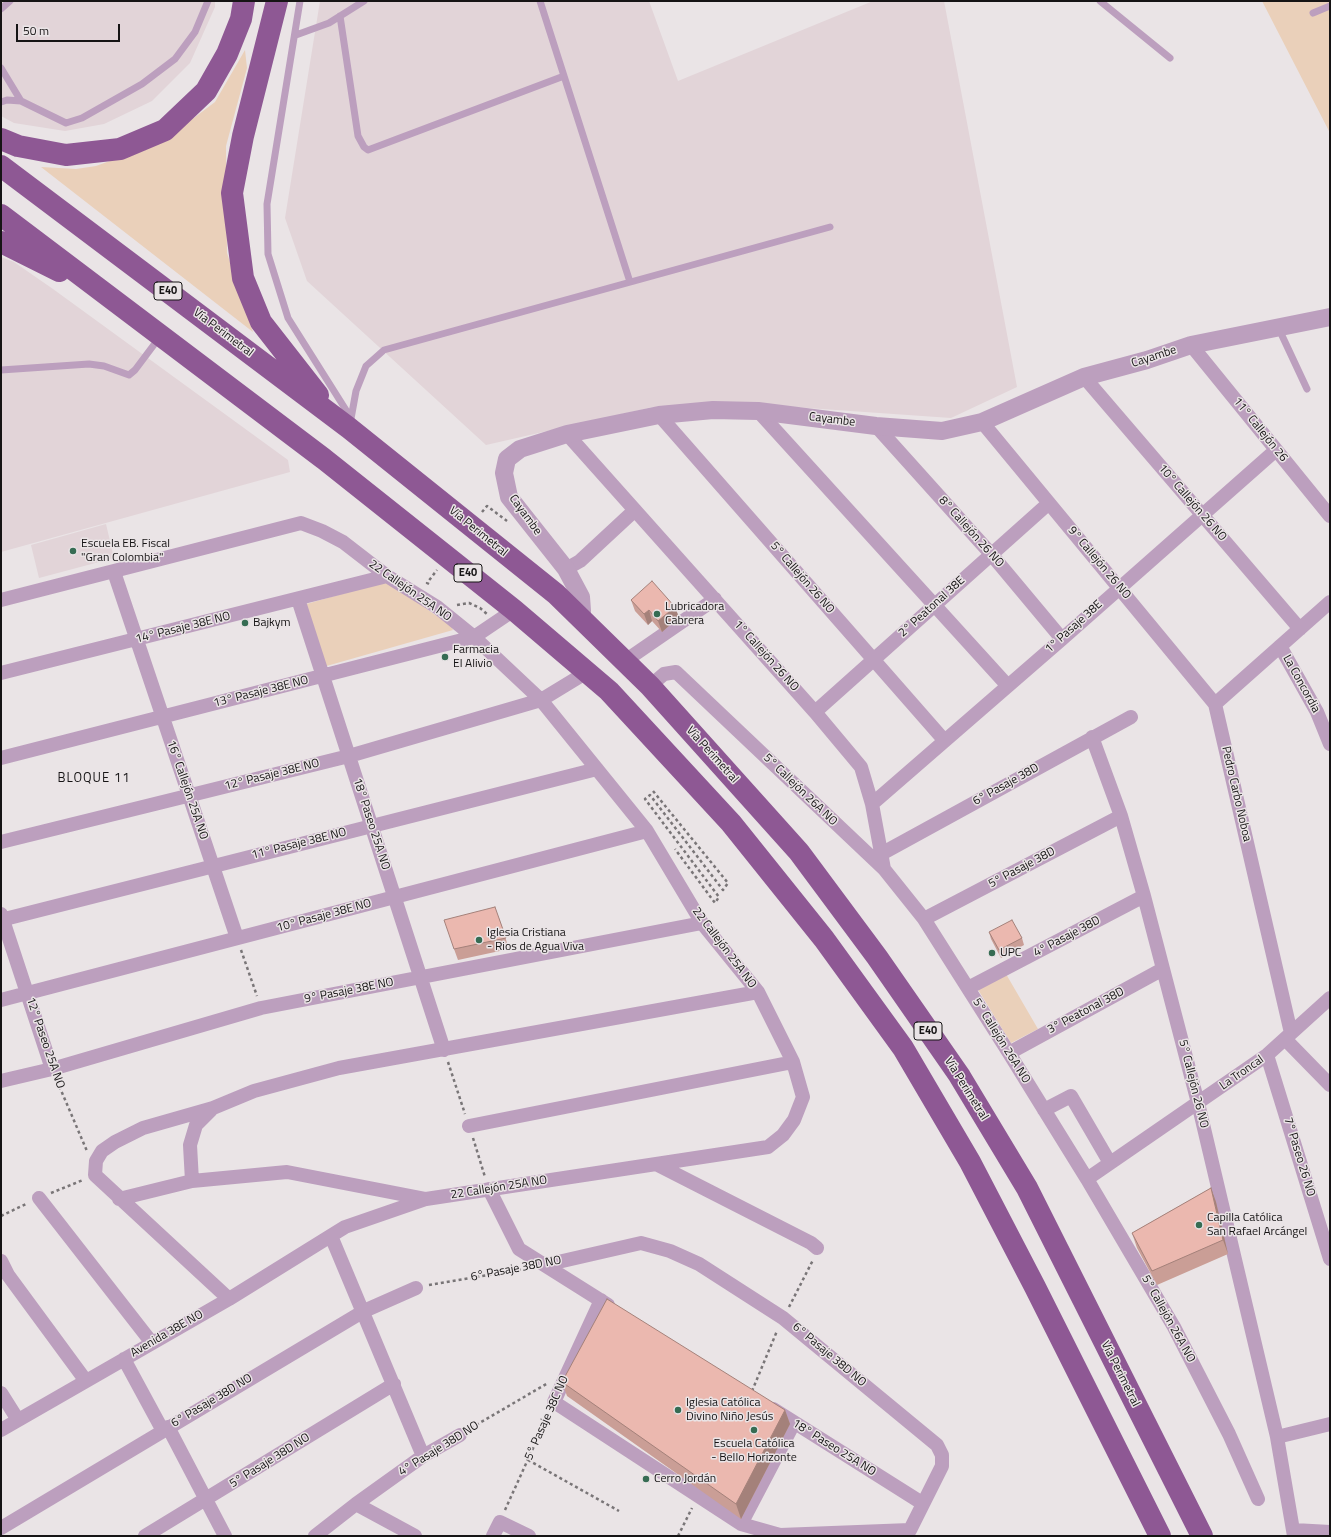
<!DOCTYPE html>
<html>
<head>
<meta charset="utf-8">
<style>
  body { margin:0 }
  #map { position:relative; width:1331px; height:1537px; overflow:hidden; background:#eae4e6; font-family:"Titillium Web",sans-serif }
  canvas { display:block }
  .frame { position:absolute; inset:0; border:2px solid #161415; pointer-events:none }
  .scale { position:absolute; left:16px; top:24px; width:104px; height:18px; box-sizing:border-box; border:2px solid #161415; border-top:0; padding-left:5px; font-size:12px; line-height:14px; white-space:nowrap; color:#161415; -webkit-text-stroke:3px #eae4e6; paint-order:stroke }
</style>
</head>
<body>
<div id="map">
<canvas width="1331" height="1537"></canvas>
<div class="frame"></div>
<div class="scale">50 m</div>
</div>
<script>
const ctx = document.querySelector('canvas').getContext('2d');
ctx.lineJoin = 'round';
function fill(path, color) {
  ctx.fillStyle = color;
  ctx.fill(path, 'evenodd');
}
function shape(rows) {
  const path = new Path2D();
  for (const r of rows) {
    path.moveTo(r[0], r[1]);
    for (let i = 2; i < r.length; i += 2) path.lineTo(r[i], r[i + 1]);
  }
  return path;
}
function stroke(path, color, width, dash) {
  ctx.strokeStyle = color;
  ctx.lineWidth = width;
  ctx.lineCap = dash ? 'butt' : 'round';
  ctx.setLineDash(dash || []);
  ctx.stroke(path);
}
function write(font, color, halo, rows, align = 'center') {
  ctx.font = font + ' "Titillium Web",sans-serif';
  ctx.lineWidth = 3;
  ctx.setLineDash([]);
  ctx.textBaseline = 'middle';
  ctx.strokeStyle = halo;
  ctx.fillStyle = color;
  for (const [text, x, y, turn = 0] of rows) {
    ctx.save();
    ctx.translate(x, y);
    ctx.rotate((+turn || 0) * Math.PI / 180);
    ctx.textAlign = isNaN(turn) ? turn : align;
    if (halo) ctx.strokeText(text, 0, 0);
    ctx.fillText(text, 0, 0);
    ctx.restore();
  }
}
fill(shape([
  [1,1,215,1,215,7,190,63,152,101,104,124,65,131,14,123,1,116],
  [320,1,649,1,678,81,873,1,944,1,1017,387,951,418,750,404,653,407,486,445,307,281,285,218],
  [1,257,14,262,53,289,288,460,290,472,1,552],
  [106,524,114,558,39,578,31,545]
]), '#e2d4d8');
fill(shape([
  [1262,1,1330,1,1330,133],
  [245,50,247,68,226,146,227,253,253,332,41,167,76,169,96,166,162,142,215,102],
  [387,581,451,626,453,630,323,667,303,605],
  [1006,974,1038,1029,1011,1043,977,988]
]), '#ead0ba');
stroke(shape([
  [482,512,487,506,507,521],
  [429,584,427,583,437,570],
  [457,605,469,603,480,608,487,614],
  [653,791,728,883,723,890,650,795,645,799,719,897,715,903,675,849],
  [241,950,257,996],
  [448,1062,465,1114],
  [57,1081,87,1151],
  [473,1138,485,1177],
  [51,1193,83,1180],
  [1,1216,28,1203],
  [429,1285,524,1269],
  [789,1307,813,1260],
  [752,1391,777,1331],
  [471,1428,548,1383],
  [528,1460,619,1511],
  [505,1510,549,1413],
  [678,1536,692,1508]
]), '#797577', 2.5, [3, 3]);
stroke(shape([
  [300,1,267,204,268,254,288,318,351,418],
  [540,1,630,282],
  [1100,1,1170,58],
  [1,9,10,1],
  [1313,13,1330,6],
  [340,16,358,136,364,147,368,150,564,76],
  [296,35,329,23,364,1],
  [1,68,21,101],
  [1,102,7,100,21,101,66,123,82,118,142,84,175,59,195,32,208,1],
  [1278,327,1307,389],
  [1,370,89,364,104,366,129,375,135,370,159,338],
  [350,424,356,391,366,366,384,350,830,227]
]), '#bc9fbe', 7);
stroke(shape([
  [1191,345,1330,516],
  [1084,377,1300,629],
  [758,411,1007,685],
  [659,415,944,740],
  [982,422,1215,704,1291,1033],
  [876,426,991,554,1062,639],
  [567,434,815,712,861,767,872,804,884,869],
  [566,569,580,561,635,510],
  [114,572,237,938],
  [298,599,444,1050],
  [1,600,301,523,322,531,343,542,387,576,437,607,474,637,541,700,647,831,702,923,758,992,793,1062,803,1097,794,1120,783,1135,768,1147,426,1199,345,1227,229,1299,1,1430],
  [1280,646,1317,712,1330,744],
  [625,661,715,599],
  [1,673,387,576],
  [650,686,664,674,676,672,884,869,924,919,1009,1053,1087,1179,1174,1327,1229,1434,1258,1499],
  [1215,704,1330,602],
  [815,712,1049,503],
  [1092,737,1121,816,1144,896,1198,1103,1277,1437,1294,1536],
  [1,758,474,637,514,610],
  [872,804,1062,639,1276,450],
  [1,842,349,756,541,700,587,672],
  [881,854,1131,717],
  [1,914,52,1069],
  [924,919,1121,816],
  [1,920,597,769],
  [968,988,1144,896],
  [1,1000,647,831],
  [1285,1039,1330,1085],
  [1009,1053,1163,969],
  [1267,1055,1330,1259],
  [1,1081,52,1069,261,1008,702,923],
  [1044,1110,1071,1096,1110,1163],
  [469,1126,793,1062],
  [656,1164,811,1243,817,1248],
  [1087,1179,1267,1055,1330,998],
  [192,1181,190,1145,196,1125,211,1110],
  [489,1189,519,1249,608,1305],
  [39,1198,152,1343],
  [119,1199,192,1181,287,1172,426,1199],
  [331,1236,423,1456],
  [1,1261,8,1275,86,1381],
  [545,1265,641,1243,670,1251,699,1264,783,1318,937,1445,942,1455,942,1466,910,1530,780,1535,741,1524,554,1402,601,1300],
  [229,1299,95,1175,96,1161,102,1151,115,1142,143,1128,213,1108,254,1091,339,1068,758,992],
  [124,1359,163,1431],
  [1,1393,18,1420],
  [773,1409,922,1503],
  [168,1427,225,1536],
  [1277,1437,1330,1424],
  [356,1504,415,1536],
  [741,1524,794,1423],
  [1,1528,364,1311,416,1288],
  [1294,1530,1330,1532],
  [145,1536,394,1384],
  [315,1536,356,1504,423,1456,460,1435],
  [493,1536,500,1522,529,1536]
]), '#bc9fbe', 14);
stroke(shape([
  [581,618,582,611,581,597,566,569,509,497,504,473,507,459,520,449,567,434,659,415,713,410,758,411,876,426,942,431,982,422,1084,377,1147,360,1191,345,1330,317]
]), '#bc9fbe', 18);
stroke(shape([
  [277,1,243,136,232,193,243,278,261,322,318,395],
  [1,139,18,146,66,155,120,149,165,130,206,91,227,54,241,19,244,1],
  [1,166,349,428,556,594,650,686,799,852,877,957,959,1075,1027,1188,1202,1536],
  [1,215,324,459,514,610,609,691,731,823,824,939,903,1048,970,1162,1035,1287,1160,1536],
  [1,242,59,271]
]), '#8e5894', 22);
fill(shape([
  [631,600,679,617,662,632,652,621,648,625,635,611],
  [499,918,509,949,458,960,454,949],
  [989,932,1022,938,1024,945,1001,958,991,939],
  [1211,1188,1216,1202,1228,1254,1157,1285,1137,1248,1132,1233],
  [562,1382,785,1410,790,1424,741,1519,567,1396]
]), '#ca9e96');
fill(shape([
  [675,607,679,617,662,632,658,621],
  [649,610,652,621,648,625,644,614],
  [1211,1188,1216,1202,1228,1254,1223,1240],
  [785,1410,790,1424,741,1519,736,1504]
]), '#a4817a');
const building = shape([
  [652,581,675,607,658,621,649,610,644,614,631,600,652,581],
  [495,907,506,938,454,949,444,920,495,907],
  [1012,920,1022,938,999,950,989,932,1012,920],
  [1211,1188,1223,1240,1152,1271,1132,1233,1211,1188],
  [607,1299,785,1410,736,1504,562,1382,607,1299]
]);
fill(building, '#ebb8af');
stroke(building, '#a4817a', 1);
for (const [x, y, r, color] of [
  [73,551,4,"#366c53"],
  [657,614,4,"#366c53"],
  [245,623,4,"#366c53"],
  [445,657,4,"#366c53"],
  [479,940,4,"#366c53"],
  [992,953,4,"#366c53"],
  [1199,1225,4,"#366c53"],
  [678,1410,4,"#366c53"],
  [754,1430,4,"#366c53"],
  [646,1479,4,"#366c53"]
]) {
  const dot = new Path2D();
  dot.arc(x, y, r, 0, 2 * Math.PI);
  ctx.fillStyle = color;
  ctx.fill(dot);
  stroke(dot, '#eae4e6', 1.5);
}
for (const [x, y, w] of [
  [168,291,28],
  [468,573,28],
  [928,1031,28]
]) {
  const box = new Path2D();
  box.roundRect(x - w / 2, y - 9, w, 18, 3);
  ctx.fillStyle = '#eae4e6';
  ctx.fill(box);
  stroke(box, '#161415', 1);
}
write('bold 11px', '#161415', null, [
  ["E40",168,291],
  ["E40",468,573],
  ["E40",928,1031]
]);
write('12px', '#161415', '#eae4e6', [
  ["Vía Perimetral",223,333,37],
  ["Cayambe",1154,357,-18],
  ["Cayambe",832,420,7],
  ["11° Callejón 26",1260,430,51],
  ["10° Callejón 26 NO",1192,503,49],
  ["Cayambe",525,515,54],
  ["Vía Perimetral",478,532,39],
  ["8° Callejón 26 NO",971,532,48],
  ["9° Callejón 26 NO",1099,563,50],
  ["5° Callejón 26 NO",802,578,49],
  ["22 Callejón 25A NO",410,591,35],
  ["2° Peatonal 38E",932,607,-42],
  ["1° Pasaje 38E",1074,627,-42],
  ["14° Pasaje 38E NO",183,628,-14],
  ["1° Callejón 26 NO",766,656,48],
  ["La Concordia",1301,684,61],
  ["13° Pasaje 38E NO",261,692,-14],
  ["Vía Perimetral",712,755,48],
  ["12° Pasaje 38E NO",272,775,-14],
  ["6° Pasaje 38D",1006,785,-29],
  ["16° Callejón 25A NO",187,790,71],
  ["5° Callejón 26A NO",800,790,44],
  ["Pedro Carbo Noboa",1236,794,77],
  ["18° Paseo 25A NO",371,824,72],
  ["11° Pasaje 38E NO",299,844,-14],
  ["5° Pasaje 38D",1022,868,-28],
  ["10° Pasaje 38E NO",324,916,-15],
  ["4° Pasaje 38D",1067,937,-28],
  ["22 Callejón 25A NO",724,948,53],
  ["9° Pasaje 38E NO",349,991,-11],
  ["3° Peatonal 38D",1086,1011,-28],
  ["5° Callejón 26A NO",1001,1041,58],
  ["12° Paseo 25A NO",45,1043,71],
  ["La Troncal",1242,1073,-35],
  ["5° Callejón 26 NO",1193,1084,76],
  ["Vía Perimetral",966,1089,58],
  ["7° Paseo 26 NO",1299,1157,73],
  ["22 Callejón 25A NO",499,1188,-9],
  ["6° Pasaje 38D NO",516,1269,-11],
  ["5° Callejón 26A NO",1168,1319,61],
  ["Avenida 38E NO",167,1334,-30],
  ["6° Pasaje 38D NO",829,1355,40],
  ["Vía Perimetral",1120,1374,63],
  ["6° Pasaje 38D NO",212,1401,-31],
  ["5° Pasaje 38C NO",547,1418,-66],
  ["18° Paseo 25A NO",834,1448,32],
  ["4° Pasaje 38D NO",439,1449,-32],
  ["5° Pasaje 38D NO",270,1461,-32]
]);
write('12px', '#161415', '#eae4e6', [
  ["Escuela EB. Fiscal",81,544],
  ["\"Gran Colombia\"",81,558],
  ["Lubricadora",665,607],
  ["Cabrera",665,621],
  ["Bajkym",253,623],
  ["Farmacia",453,650],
  ["El Alivio",453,664],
  ["Iglesia Cristiana",487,933],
  ["- Rios de Agua Viva",487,947],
  ["UPC",1000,953],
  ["Capilla Católica",1207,1218],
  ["San Rafael Arcángel",1207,1232],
  ["Iglesia Católica",686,1403],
  ["Divino Niño Jesús",686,1417],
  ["Escuela Católica",754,1444,"center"],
  ["- Bello Horizonte",754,1458,"center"],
  ["Cerro Jordán",654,1479]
], 'left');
ctx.letterSpacing = '1px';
write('13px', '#161415', '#eae4e6', [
  ["BLOQUE 11",94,779]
]);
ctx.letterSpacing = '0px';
</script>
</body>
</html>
